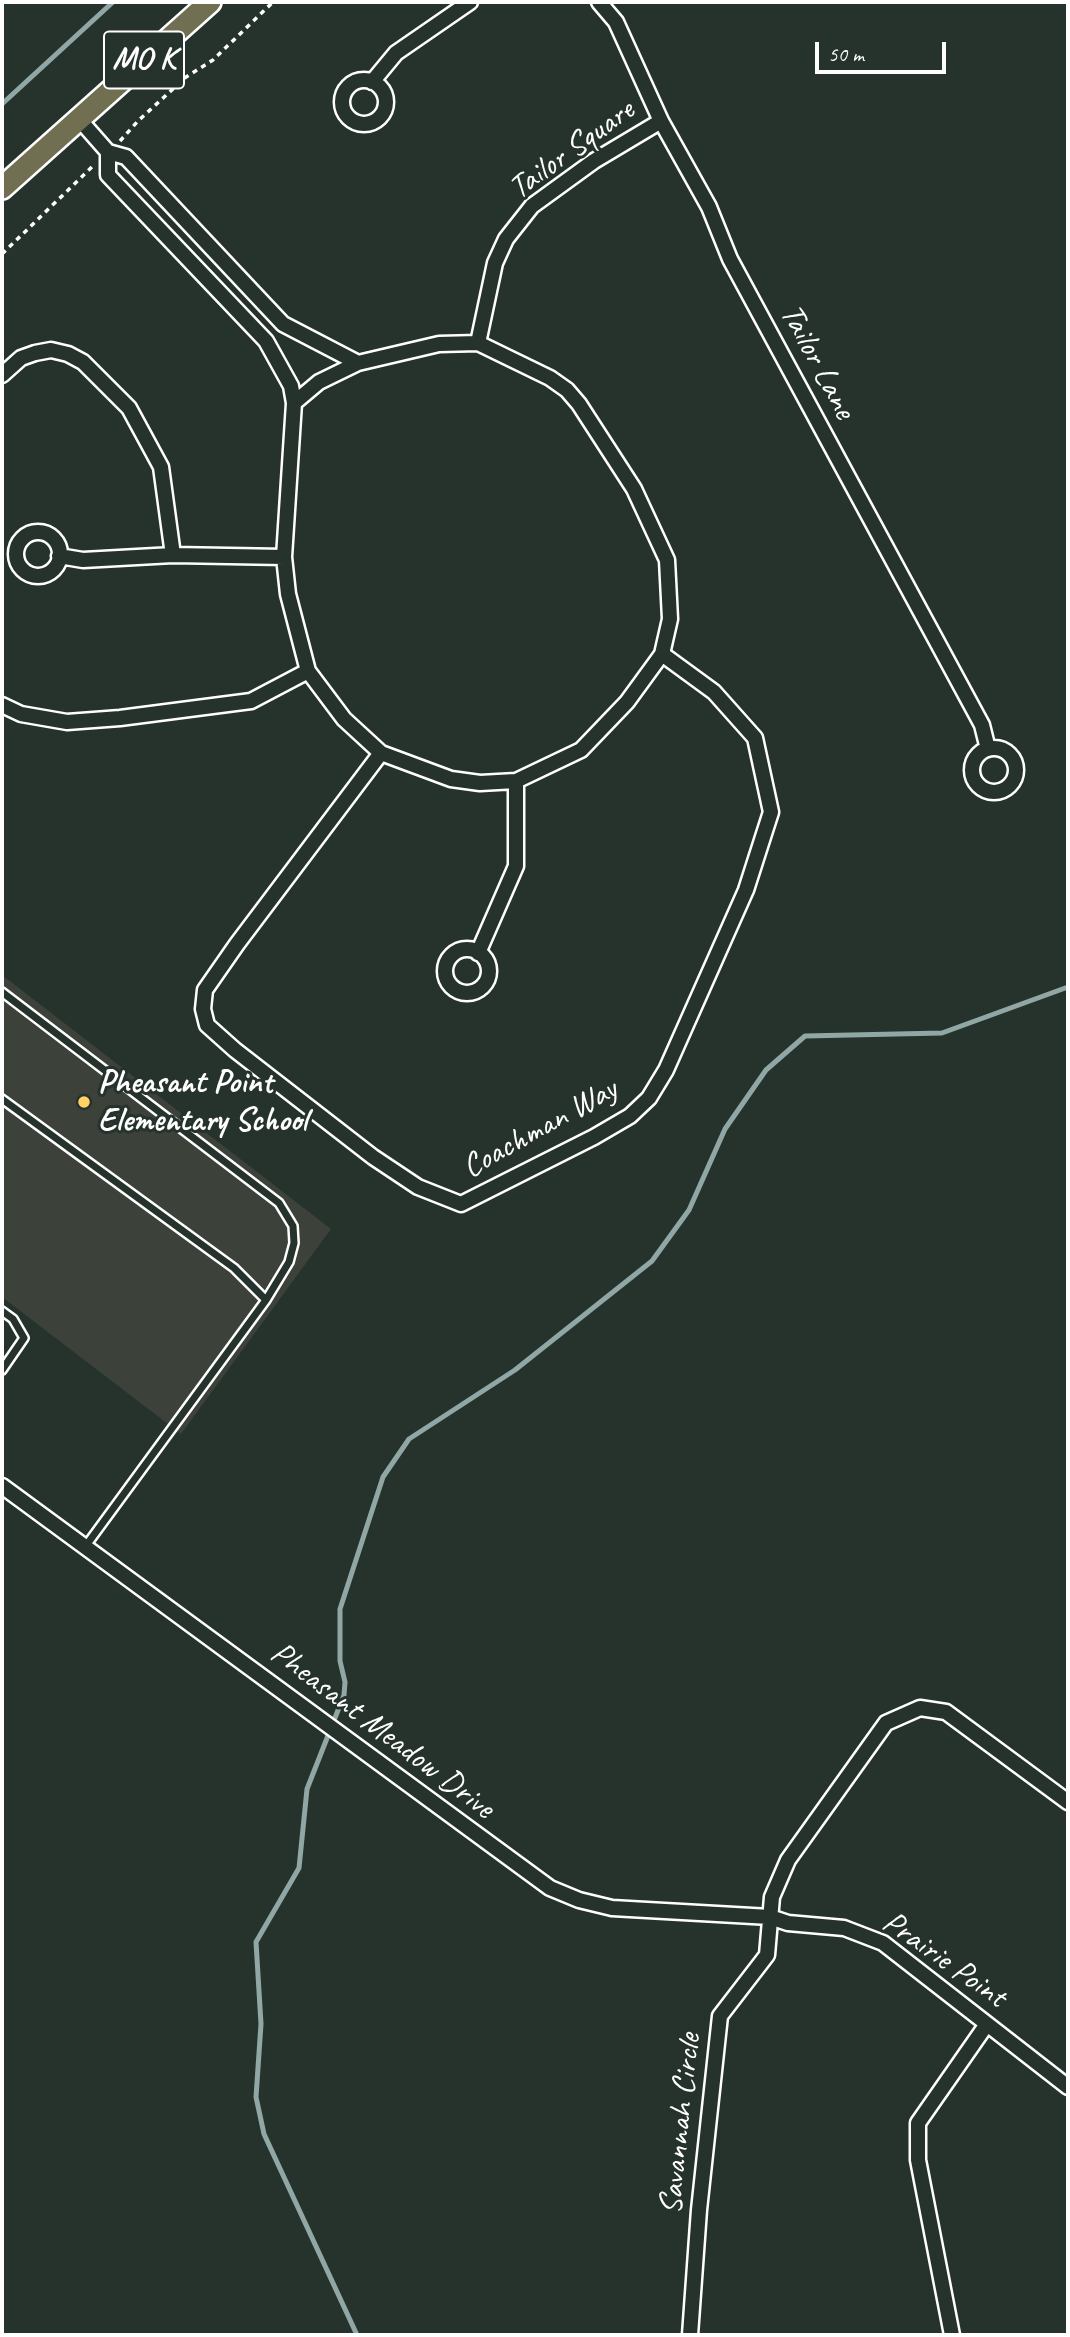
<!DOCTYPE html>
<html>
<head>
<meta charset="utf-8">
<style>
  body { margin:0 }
  #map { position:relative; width:1070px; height:2337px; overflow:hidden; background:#26332d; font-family:Caveat,sans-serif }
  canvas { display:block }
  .frame { position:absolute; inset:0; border:4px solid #fff; pointer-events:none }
  .scale { position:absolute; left:815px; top:42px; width:131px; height:32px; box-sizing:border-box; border:4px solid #fff; border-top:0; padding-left:9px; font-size:21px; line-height:24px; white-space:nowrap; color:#fff; -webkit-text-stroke:5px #26332d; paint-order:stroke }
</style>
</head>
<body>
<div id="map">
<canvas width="1070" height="2337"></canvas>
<div class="frame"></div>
<div class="scale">50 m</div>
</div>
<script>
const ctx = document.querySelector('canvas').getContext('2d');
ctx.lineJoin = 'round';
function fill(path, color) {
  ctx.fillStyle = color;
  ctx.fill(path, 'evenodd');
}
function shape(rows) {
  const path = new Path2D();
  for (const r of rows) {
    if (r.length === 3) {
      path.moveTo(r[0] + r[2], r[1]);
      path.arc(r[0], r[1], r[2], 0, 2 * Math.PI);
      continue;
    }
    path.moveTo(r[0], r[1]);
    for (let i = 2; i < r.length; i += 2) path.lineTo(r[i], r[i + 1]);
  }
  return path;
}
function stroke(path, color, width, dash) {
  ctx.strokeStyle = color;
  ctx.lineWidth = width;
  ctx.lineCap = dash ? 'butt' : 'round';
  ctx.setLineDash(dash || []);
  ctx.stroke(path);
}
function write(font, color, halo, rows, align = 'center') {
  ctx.font = font + ' Caveat,sans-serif';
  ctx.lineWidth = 6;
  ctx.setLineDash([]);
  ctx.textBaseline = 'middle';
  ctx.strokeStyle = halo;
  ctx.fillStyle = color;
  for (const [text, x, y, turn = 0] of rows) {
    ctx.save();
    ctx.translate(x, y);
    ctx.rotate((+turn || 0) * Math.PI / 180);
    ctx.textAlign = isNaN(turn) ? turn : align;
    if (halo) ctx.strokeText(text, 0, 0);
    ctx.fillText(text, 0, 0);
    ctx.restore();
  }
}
fill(shape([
  [2,975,331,1229,181,1434,2,1297]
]), '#3c413a');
stroke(shape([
  [2,104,113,2],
  [357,2335,264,2134,256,2097,261,2024,256,1942,299,1868,307,1789,344,1695,345,1682,340,1661,340,1609,383,1477,409,1439,515,1370,652,1261,689,1210,725,1129,766,1070,805,1036,942,1033,1068,987]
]), '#91a7a6', 5);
const service = shape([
  [2,992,279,1203,293,1226,294,1243,289,1262,266,1300,85,1547],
  [2,1099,234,1268,266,1300],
  [2,1311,13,1319,24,1338,2,1370]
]);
const minor = shape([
  [599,2,616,22,661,121,709,207,730,259,982,725,988,749],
  [364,102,22],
  [372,82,396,53,470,2],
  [79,119,108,152,126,157,283,324,358,363],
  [108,152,108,175,266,341,291,386,294,403],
  [478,343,550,378,567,390,579,404,634,489,667,560,670,619,662,654,627,702,581,750,516,781,480,783,451,779,381,753,344,719,308,671,288,594,284,557,294,403,319,382,358,363,439,344,478,343],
  [478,343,495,263,506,239,532,206,594,161,661,121],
  [2,375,21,358,35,353,51,350,68,354,83,362,129,408,161,467,173,555],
  [38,554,22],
  [59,556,83,560,173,555,284,557],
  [2,705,21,714,67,722,120,718,251,701,308,671],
  [994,770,22],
  [381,753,237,944,205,990,203,1009,207,1025,235,1050,373,1157,418,1187,461,1204,594,1137,630,1116,649,1098,666,1070,746,890,771,812,755,738,714,692,662,654],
  [467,971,22],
  [478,953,516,866,516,781],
  [2,1486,550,1888,579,1900,612,1908,770,1917,788,1923,844,1928,883,1943,1068,2087],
  [690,2335,699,2210,720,2016,767,1955,772,1897,788,1860,886,1723,920,1708,946,1712,1068,1802],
  [952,2335,918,2160,918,2123,987,2024]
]);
const primary = shape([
  [2,188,210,2]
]);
stroke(service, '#fff', 12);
stroke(minor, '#fff', 19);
stroke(primary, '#fff', 26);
stroke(shape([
  [120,141,138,121,186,77,213,60,273,2],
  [2,254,94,165]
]), '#fff', 3.5, [5, 5]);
stroke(service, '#26332d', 7);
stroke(minor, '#26332d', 14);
stroke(primary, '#716f52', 21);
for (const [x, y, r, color] of [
  [84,1102,7,"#ffd166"]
]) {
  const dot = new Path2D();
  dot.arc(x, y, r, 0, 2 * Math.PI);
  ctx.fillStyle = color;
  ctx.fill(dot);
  stroke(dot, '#26332d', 2.5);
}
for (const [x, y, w] of [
  [144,60,80]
]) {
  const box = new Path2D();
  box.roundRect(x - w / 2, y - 28.5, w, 57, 5);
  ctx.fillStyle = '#26332d';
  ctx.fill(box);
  stroke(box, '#fff', 2);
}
write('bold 32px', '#fff', null, [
  ["MO K",144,60]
]);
write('33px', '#fff', '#26332d', [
  ["Tailor Square",572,150,-36],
  ["Tailor Lane",817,362,62],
  ["Coachman Way",540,1129,-29],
  ["Pheasant Meadow Drive",382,1731,37],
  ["Prairie Point",944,1960,35],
  ["Savannah Circle",681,2124,-84]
]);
write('bold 33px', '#fff', '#26332d', [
  ["Pheasant Point",98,1083],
  ["Elementary School",98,1121]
], 'left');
</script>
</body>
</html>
